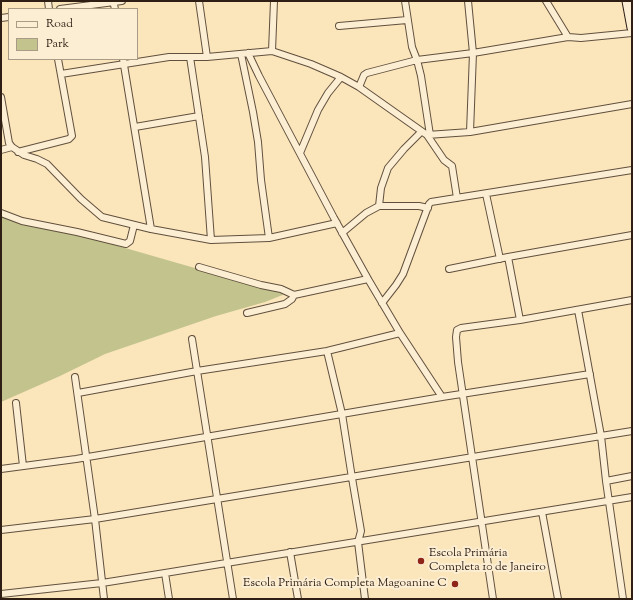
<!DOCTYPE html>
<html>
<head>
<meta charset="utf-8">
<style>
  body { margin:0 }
  #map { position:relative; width:633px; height:600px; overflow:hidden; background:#fbe5bb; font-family:"Sorts Mill Goudy",serif }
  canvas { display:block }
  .frame { position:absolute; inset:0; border:2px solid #2e1e14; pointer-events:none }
  .legend { position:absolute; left:8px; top:8px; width:130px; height:52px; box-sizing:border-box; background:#fceed3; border:1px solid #aa9b87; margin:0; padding:5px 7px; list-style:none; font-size:12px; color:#2e1e14 }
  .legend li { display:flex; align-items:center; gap:8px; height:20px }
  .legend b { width:20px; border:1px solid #aa9b87 }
</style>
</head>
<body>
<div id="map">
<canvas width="633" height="600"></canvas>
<div class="frame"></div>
<ul class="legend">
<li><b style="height:5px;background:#fceed3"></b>Road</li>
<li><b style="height:11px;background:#c2c38d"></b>Park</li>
</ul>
</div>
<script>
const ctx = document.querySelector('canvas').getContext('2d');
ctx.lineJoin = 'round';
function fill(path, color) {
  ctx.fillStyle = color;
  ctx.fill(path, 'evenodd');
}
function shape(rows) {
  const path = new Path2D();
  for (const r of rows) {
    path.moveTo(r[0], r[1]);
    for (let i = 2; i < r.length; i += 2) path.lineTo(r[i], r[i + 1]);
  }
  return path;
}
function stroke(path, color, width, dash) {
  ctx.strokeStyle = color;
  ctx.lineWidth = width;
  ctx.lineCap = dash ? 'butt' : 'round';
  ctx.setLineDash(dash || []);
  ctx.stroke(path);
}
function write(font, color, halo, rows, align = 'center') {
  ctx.font = font + ' "Sorts Mill Goudy",serif';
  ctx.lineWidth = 4;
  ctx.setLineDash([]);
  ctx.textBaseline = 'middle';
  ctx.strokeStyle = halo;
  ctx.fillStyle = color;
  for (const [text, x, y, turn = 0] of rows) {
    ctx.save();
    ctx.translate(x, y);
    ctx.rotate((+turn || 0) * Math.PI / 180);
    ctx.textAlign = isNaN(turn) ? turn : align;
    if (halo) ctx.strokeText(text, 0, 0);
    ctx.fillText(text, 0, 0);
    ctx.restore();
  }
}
fill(shape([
  [1,215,94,239,285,294,265,302,216,316,105,354,60,376,1,402]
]), '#c2c38d');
const street = shape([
  [48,1,49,9],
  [113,1,115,9],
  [199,1,207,57],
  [405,1,412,47,417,60,421,76,430,135],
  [468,1,473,53,470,132],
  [546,1,568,37,581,38,632,33],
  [60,9,122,1],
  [1,18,9,17],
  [339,26,407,20],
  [272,51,274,1],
  [248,53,259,76,334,218,368,279,400,333,442,397],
  [241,54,253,112,258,142,261,180,269,238],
  [190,57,205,157,211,240],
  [123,59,151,229],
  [61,74,169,57,207,57,272,51,311,64,341,77,359,87,427,135,444,160,452,166,457,198],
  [359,87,364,75,367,73,417,60,473,53,568,37],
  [1,97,9,143,12,147,24,155,37,159,47,164,81,199,102,217,151,229,211,240,269,238,337,223],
  [135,127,199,116],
  [427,135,470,132,632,104],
  [1,150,12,147],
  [18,152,69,139,72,136,58,59],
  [300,153,318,110,328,93,341,77],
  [486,194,500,259],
  [379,206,381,188,388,168,404,149,421,132],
  [1,213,22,221,77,232,126,244,130,241,134,225],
  [342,233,366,213,379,206,419,206,428,208],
  [508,257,520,320],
  [199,267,261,285,281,289,294,295,368,279],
  [449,269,508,257,632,235],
  [382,303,396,285,403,274,429,204,431,202,632,170],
  [247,313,285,304,292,299,294,295],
  [192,339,233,599],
  [327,351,342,414,352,478,361,531,358,542,365,599],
  [78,393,197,371,327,351,400,333],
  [16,403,23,466],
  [1,469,76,459,442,397,590,374],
  [606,481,632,476],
  [542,512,558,599],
  [1,530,95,519,75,377],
  [290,552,298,599],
  [165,573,169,599],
  [1,594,102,583,165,573,632,497],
  [104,599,95,519,601,436,578,310],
  [493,599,458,362,456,337,457,330,461,328,520,320,632,300],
  [623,599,606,481,601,436,632,431]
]);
const secondary = shape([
  [627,1,632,28]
]);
stroke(street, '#61503e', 8);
stroke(secondary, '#2e1e14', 11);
stroke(street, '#fceed3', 6);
stroke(secondary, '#fceed3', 9);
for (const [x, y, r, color] of [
  [421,561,4,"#8f2418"],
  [455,584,4,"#8f2418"]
]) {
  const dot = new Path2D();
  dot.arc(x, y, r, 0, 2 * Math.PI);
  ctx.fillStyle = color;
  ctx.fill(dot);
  stroke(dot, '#fceed3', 1.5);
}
write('12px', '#2e1e14', '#fceed3', [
  ["Escola Primária",429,554],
  ["Completa 10 de Janeiro",429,568],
  ["Escola Primária Completa Magoanine C",447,584,"right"]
], 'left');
</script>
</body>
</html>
